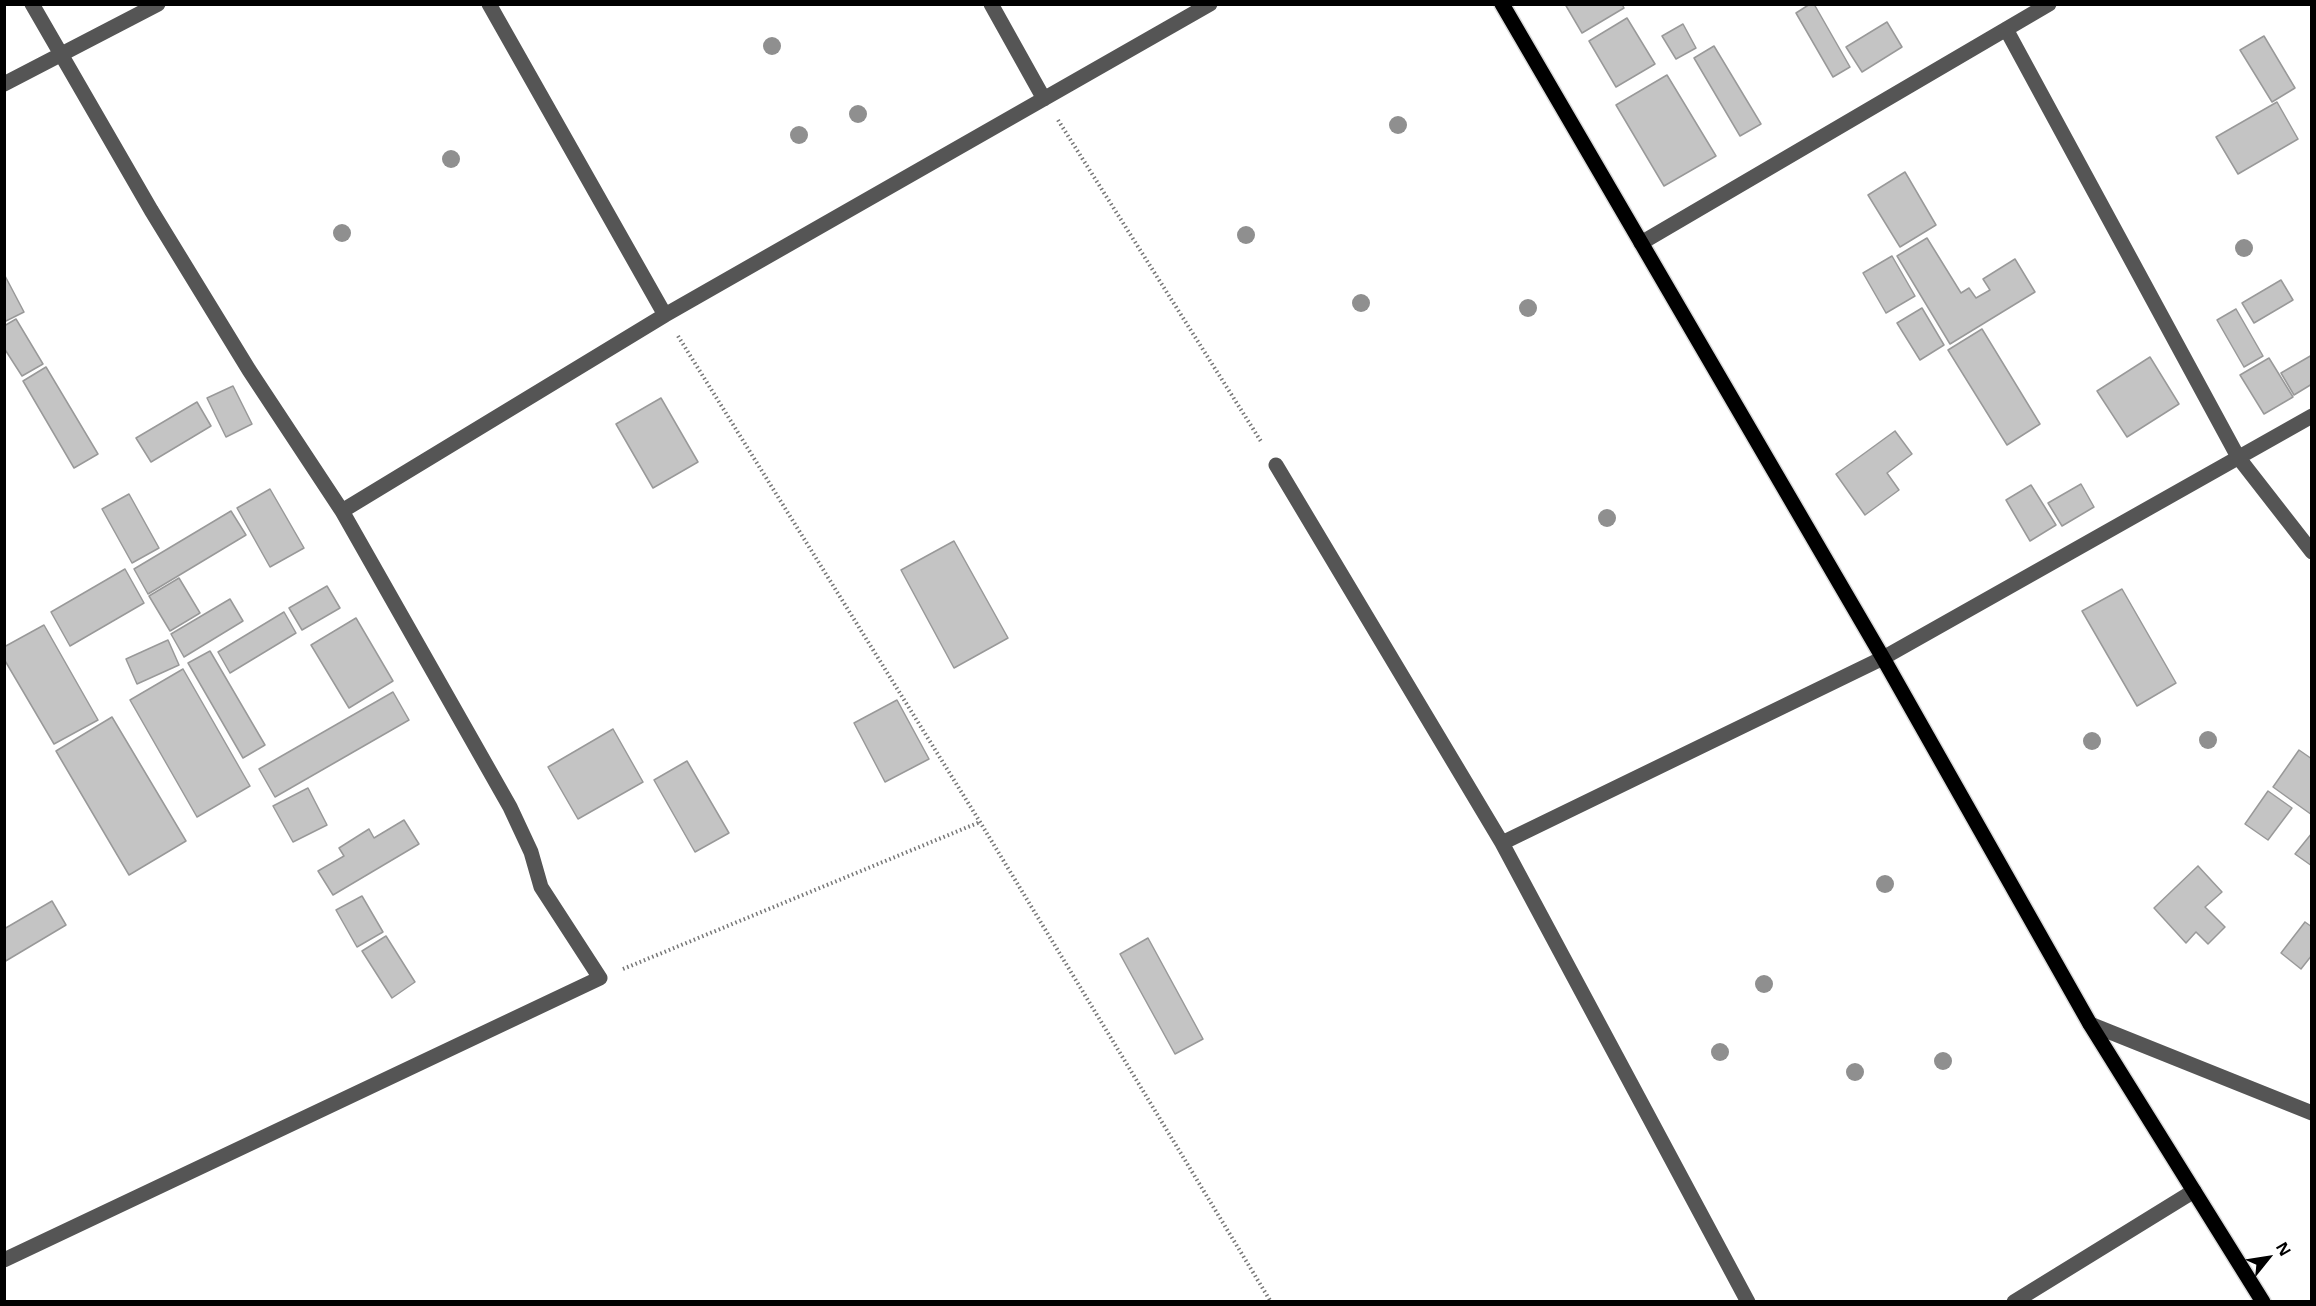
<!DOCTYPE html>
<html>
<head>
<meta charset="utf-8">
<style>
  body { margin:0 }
  #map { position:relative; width:2316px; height:1306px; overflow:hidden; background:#fff; font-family:"Noto Sans",sans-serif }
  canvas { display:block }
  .frame { position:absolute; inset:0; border:6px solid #000; pointer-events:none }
  .north { position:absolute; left:2238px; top:1228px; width:60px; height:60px; -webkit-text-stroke:4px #fff; paint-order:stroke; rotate:60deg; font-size:16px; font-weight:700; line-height:24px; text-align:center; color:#000 }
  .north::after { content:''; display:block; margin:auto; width:21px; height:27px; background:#000; clip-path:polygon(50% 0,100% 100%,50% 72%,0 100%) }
</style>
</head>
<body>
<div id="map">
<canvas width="2316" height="1306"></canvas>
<div class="frame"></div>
<div class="north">N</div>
</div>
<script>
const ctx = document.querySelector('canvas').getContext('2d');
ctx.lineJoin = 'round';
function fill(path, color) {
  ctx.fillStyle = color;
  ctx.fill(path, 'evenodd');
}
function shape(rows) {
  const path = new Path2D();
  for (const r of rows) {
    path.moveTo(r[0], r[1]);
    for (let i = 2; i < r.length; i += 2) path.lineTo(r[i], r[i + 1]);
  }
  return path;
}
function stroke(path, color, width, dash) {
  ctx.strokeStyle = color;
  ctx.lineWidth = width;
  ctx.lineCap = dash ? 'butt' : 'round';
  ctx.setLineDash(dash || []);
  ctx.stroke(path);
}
const building = shape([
  [1565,4,1622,4,1624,8,1582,33,1565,4],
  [1810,4,1814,4,1850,67,1833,77,1796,13,1810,4],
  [1627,18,1655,64,1616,87,1589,41,1627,18],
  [1887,22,1902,47,1862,72,1846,47,1887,22],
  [1683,24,1696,48,1676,59,1662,36,1683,24],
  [2264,36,2295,88,2272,102,2240,50,2264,36],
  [1714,46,1761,124,1740,136,1694,58,1714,46],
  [1667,75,1716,156,1664,186,1616,105,1667,75],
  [2277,102,2298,139,2238,174,2216,137,2277,102],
  [1905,172,1936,225,1900,247,1868,195,1905,172],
  [1927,238,1961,293,1969,288,1976,298,1990,290,1983,279,2015,259,2035,292,1950,344,1897,256,1927,238],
  [1892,256,1915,296,1886,313,1863,273,1892,256],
  [4,274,24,312,4,322,4,274],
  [2281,280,2293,300,2254,323,2242,303,2281,280],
  [1922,308,1944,345,1920,360,1897,323,1922,308],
  [2236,309,2263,356,2244,367,2217,320,2236,309],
  [16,319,43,364,22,376,4,348,4,326,16,319],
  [1982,329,2040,424,2007,445,1948,350,1982,329],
  [2312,355,2312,384,2294,395,2281,373,2312,355],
  [2150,357,2179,404,2127,437,2097,391,2150,357],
  [2269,358,2293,397,2264,414,2240,375,2269,358],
  [46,367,98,454,74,468,23,381,46,367],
  [233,386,252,424,226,437,207,398,233,386],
  [661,398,698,462,653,488,616,424,661,398],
  [197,402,211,426,151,462,136,438,197,402],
  [1895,431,1912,454,1887,473,1899,490,1865,515,1836,474,1895,431],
  [2081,484,2094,507,2062,526,2048,503,2081,484],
  [2031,485,2056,525,2030,541,2006,500,2031,485],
  [270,489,304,548,270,567,237,508,270,489],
  [129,494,159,548,132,563,102,509,129,494],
  [231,511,246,535,148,594,134,569,231,511],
  [954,541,1008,638,954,668,901,570,954,541],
  [125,569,144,603,70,646,51,612,125,569],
  [179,578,200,613,170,631,149,596,179,578],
  [327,586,340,608,302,630,289,608,327,586],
  [2122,589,2176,683,2137,706,2082,611,2122,589],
  [230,599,243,621,184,657,171,634,230,599],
  [284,612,296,633,230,673,218,652,284,612],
  [356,618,393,681,349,708,311,645,356,618],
  [44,625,98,720,54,744,4,659,4,647,44,625],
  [168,640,179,665,137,684,126,659,168,640],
  [210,651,265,745,243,758,188,663,210,651],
  [183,669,250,786,197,817,130,700,183,669],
  [393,692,409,720,275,797,259,769,393,692],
  [897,700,929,759,885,782,854,723,897,700],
  [112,717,186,841,129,875,56,751,112,717],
  [613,729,643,782,578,819,548,767,613,729],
  [2299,750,2312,759,2312,815,2273,787,2299,750],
  [687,761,729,833,695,852,654,780,687,761],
  [308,788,327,825,293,842,273,806,308,788],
  [2268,791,2292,808,2268,840,2245,824,2268,791],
  [404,820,419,844,333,895,318,871,344,856,339,848,369,829,374,838,404,820],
  [2312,833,2312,866,2295,854,2312,833],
  [2198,866,2222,892,2205,907,2225,927,2208,944,2196,932,2186,943,2154,908,2198,866],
  [362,896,383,932,357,947,336,910,362,896],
  [52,901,66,925,4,962,4,929,52,901],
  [2305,922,2312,927,2312,955,2301,969,2281,953,2305,922],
  [386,936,415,982,392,998,362,951,386,936],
  [1148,938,1203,1039,1175,1054,1120,954,1148,938]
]);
fill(building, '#c4c4c4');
stroke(building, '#999', 1.5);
const major = shape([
  [1502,4,1883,658,2090,1024,2263,1302]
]);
stroke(major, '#dbdbdb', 18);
stroke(shape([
  [1058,120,1262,443],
  [678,336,980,822,1271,1302],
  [623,969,980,822]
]), '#777', 4, [1.5, 3]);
stroke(shape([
  [489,4,665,315],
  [991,4,1044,99],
  [2006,29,2238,457,2312,552],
  [4,84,158,4],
  [1641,243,2049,4],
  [1276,465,1502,843,1748,1302],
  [342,511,665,315,1210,4],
  [1502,843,1883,658,2312,416],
  [2090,1024,2312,1113],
  [4,1260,600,978,541,887,531,852,510,807,342,511,249,370,151,210,32,4],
  [2014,1302,2194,1191]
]), '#555', 15);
stroke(major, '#000', 15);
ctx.fillStyle = '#8f8f8f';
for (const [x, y] of [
  [772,46],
  [858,114],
  [1398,125],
  [799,135],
  [451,159],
  [342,233],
  [1246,235],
  [2244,248],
  [1361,303],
  [1528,308],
  [1607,518],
  [2208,740],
  [2092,741],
  [1885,884],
  [1764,984],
  [1720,1052],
  [1943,1061],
  [1855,1072]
]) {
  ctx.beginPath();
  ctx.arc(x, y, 9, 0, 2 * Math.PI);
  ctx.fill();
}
</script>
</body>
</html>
